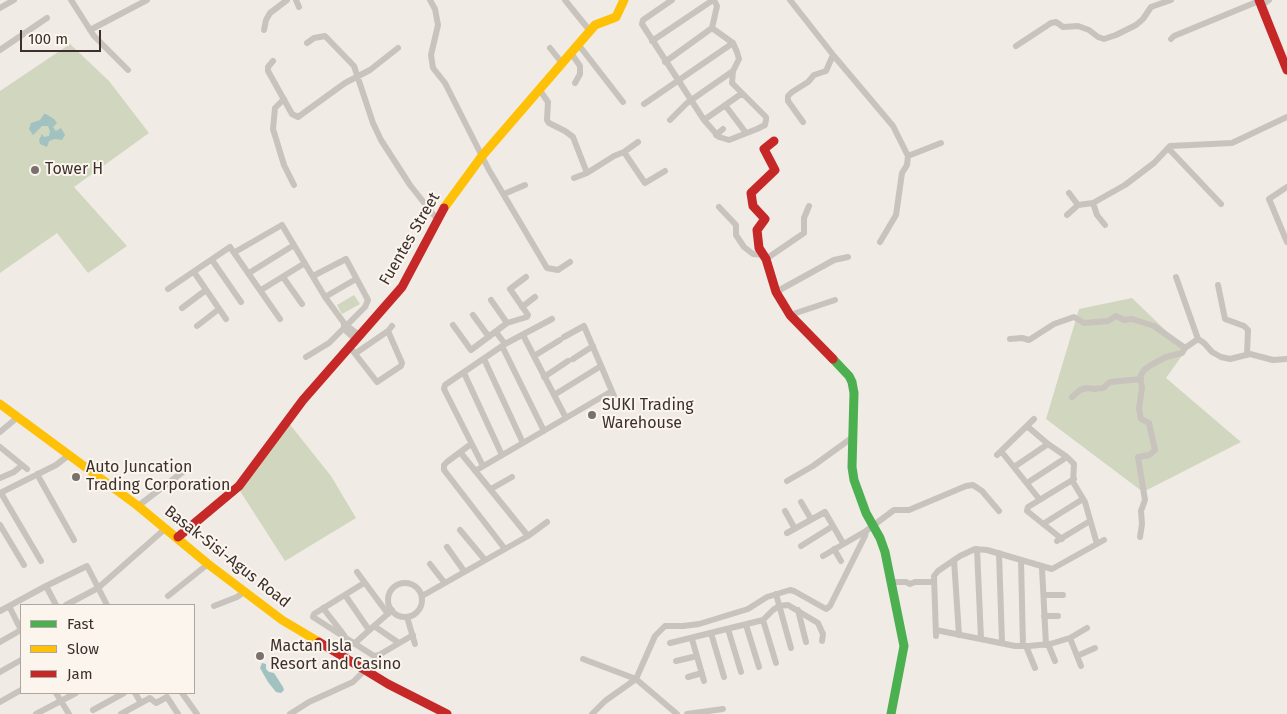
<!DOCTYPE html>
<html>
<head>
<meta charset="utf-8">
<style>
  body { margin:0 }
  #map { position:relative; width:1287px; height:714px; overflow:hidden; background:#f0ebe5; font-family:"Fira Sans",sans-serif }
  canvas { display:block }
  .legend { position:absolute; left:20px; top:604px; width:175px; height:90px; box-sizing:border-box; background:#fbf5ee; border:1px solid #aea6a0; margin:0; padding:6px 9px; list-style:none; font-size:15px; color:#3b302b }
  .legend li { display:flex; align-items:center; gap:10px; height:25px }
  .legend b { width:25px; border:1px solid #aea6a0 }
  .scale { position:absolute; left:20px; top:30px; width:81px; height:22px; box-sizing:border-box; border:2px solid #3b302b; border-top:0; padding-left:6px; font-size:15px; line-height:18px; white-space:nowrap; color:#3b302b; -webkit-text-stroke:4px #fbf5ee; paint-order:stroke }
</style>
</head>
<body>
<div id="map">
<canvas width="1287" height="714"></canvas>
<ul class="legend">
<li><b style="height:6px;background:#4caf50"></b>Fast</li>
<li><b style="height:6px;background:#ffc107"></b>Slow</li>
<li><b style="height:6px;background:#c62828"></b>Jam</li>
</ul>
<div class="scale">100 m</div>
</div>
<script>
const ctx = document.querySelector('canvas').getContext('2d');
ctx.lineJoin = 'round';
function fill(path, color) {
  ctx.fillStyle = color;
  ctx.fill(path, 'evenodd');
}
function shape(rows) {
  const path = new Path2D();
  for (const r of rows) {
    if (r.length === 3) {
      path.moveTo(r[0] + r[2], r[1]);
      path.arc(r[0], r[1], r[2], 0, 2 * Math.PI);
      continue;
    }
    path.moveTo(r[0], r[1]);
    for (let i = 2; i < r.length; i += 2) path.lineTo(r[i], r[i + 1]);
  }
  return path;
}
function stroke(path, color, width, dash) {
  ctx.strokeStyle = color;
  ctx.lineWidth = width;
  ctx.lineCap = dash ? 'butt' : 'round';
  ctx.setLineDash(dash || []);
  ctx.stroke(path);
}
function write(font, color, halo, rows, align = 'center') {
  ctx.font = font + ' "Fira Sans",sans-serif';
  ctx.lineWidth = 4;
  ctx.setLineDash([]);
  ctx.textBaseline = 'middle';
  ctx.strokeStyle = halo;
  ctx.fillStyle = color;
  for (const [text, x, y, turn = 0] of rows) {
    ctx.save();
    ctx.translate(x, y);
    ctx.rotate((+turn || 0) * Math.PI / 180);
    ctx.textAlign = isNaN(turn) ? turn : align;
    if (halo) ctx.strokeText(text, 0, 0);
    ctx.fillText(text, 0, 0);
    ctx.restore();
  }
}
fill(shape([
  [70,44,109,81,149,133,74,187,127,246,88,273,57,233,0,273,0,91],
  [354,295,360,304,342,314,337,305],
  [1132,298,1186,350,1166,378,1241,442,1143,492,1046,419,1079,309],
  [288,422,331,476,356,518,285,561,240,491,247,482]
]), '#d1d6bf');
fill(shape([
  [44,114,46,114,54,119,57,123,53,127,55,130,56,131,61,128,65,135,62,140,55,139,49,141,47,147,40,144,39,140,42,134,44,137,49,136,50,131,48,126,42,126,33,135,29,129,31,123,40,120],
  [262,663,266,664,266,669,269,672,274,673,283,687,284,690,281,693,276,692,268,682,260,668]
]), '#a1c2c1');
stroke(shape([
  [71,0,94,36,128,70],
  [296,0,299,7],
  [430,0,435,9,438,25,431,55,433,68,445,83,489,170,547,268,558,270,570,262],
  [565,0,590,31],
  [672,0,643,20,642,24,704,120,719,137,729,140,757,129,765,125,766,120,766,117,732,83,733,71,739,59,737,52,733,43,712,28,717,6,714,0],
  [790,0,834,56,893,126,908,156,907,165,902,173,896,215,880,242],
  [1262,5,1269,0],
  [0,8,14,0],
  [90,30,147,0],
  [264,30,266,20,270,13,287,0],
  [1171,39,1174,36,1259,1],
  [652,41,713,0],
  [307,43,314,38,325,36,354,66,373,123,381,140,410,185,437,219],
  [578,44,623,102],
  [1016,46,1051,23,1056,22,1063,27,1078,26,1089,30,1098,37,1104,39,1116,35,1136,25,1143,19,1151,7,1171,0],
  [550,48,562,63],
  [0,50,47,18],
  [571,53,580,66,580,74,575,83],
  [273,61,268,67,268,71,292,114,298,117,345,83,370,70,398,48],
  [665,62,712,28],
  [539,89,548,102,547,120,549,123,565,131,573,137,587,173],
  [284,99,275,108,273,129,284,165,294,185],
  [644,104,733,43],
  [725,105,746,133],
  [670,120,687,103,733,71],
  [704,120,741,94],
  [803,122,788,101,788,96,792,92,808,82,814,75,826,71,833,55],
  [716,135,723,129],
  [1168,148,1221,204],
  [624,152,645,183,665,171],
  [908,156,941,143],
  [574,178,587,173,614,156,624,152,638,142],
  [1287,187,1269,199,1287,242],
  [1069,193,1078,205],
  [504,194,525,185],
  [1093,203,1097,215,1105,225],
  [719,207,736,225,736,235,744,247,753,254,765,255],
  [1067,215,1078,205,1093,203,1125,185,1154,163,1170,146,1232,143,1287,117],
  [235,252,282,225,325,297,344,323,344,329,355,339],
  [766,259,804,233,804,218,809,206],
  [212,260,241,302],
  [194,272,226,319],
  [249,273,294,245],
  [283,277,302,304],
  [1176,277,1198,339,1204,343,1212,352,1221,357,1230,359,1250,354,1273,360,1287,359],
  [1218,285,1225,319,1244,326,1248,330,1247,355],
  [168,289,230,247,280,319],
  [261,290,305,263],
  [776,292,834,260,848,257],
  [325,297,356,279],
  [491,300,507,323],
  [522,307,535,297],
  [182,308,206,290],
  [473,315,489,337],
  [790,315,835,300],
  [345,324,359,335],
  [453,325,471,350,507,323,527,317,528,315,510,289,526,277],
  [197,326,219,309],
  [496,332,505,344],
  [523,335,566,418],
  [564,337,584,326,614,396],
  [1010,339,1022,338,1029,340,1054,324,1074,317,1084,323,1108,321,1116,316,1124,320,1132,319,1154,326,1185,348,1198,339],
  [349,346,377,382,401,366,402,363,388,331],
  [502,346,544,431],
  [356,353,388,331,392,326],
  [534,356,560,340],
  [306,357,329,343,365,307,368,300,346,259,313,276],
  [484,359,523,443],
  [573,359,593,346],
  [464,373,502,455],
  [544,377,568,361],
  [554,395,601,366],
  [1072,397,1080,390,1087,388,1094,389,1103,388,1110,382,1141,379],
  [1027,426,1048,444,1067,457,1074,464,1073,482,1085,502,1097,544],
  [0,432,18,417],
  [471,444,447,462,444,465,444,470,505,549],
  [0,447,27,469],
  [1001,451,1040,500],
  [460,452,528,536],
  [997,455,1034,419],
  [483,466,444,389,445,385,505,344,552,319],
  [1014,467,1048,444],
  [475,471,612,391],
  [37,474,74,540],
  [0,478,14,472,21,466],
  [787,481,813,466,853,437],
  [1027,483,1067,457],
  [491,489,512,477],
  [0,493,56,465,69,455],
  [1,493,41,561],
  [801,502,811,519],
  [138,506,184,471],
  [785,511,795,529],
  [1043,524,1083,499],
  [0,525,24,565],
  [460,530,485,560],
  [787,533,825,512,843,543],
  [1140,537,1142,524,1141,511,1145,500,1138,457,1149,455,1155,450,1149,423,1141,419,1139,409,1142,387,1140,377,1144,370,1151,365,1166,357,1182,353,1185,348],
  [1062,539,1027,511,1028,507,1074,479],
  [1057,541,1090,521],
  [801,546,833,526],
  [447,547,464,571],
  [834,549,841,561],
  [977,549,981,639],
  [999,553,1002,642],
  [823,556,866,531,894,510,909,510,966,486,973,485,982,491,999,511],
  [954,560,959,635],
  [1021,560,1023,646],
  [430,564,444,582],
  [1042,568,1046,645],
  [357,572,388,614],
  [892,582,906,582,910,584,915,582,933,582],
  [364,583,314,614,313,617,374,656,379,655,413,635],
  [405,600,17],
  [46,586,56,605],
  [776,594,791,648],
  [345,595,369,630],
  [1044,595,1063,595],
  [168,596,208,564],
  [422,596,528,536,547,522],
  [66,605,98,588,166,528],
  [9,606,21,630],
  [214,606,237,597,244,592],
  [323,608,344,635],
  [798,610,806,642],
  [0,611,46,586,87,566,107,605],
  [1044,616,1058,616],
  [407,617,415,644],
  [763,620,776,663],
  [746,625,759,667],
  [374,626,399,643],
  [728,629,741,672],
  [936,630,1015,646,1029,646,1050,644,1070,638,1087,628],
  [711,633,724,677],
  [936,636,934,576,938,571,960,556,975,549,987,550,1052,569,1104,540],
  [1070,638,1081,666],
  [692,639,704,681],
  [0,642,21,630],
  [670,643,763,620,773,610,779,606,788,605,818,623,823,634,822,641],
  [1048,644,1055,661],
  [1026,646,1035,668],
  [1077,656,1095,648],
  [343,657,350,645,355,643,392,610],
  [583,659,636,679,677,714],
  [676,661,697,656],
  [0,672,21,660],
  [688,677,702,673],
  [56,693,69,714],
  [135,693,141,703],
  [182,693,197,714],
  [0,702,21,690],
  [93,710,124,693],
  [36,714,76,693],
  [121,714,150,698,156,703,167,697,178,714],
  [290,714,309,702,353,682,365,670],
  [592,714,605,701,636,679,655,636,665,626,683,626,699,624,748,609,767,597,790,590,794,591,826,609,830,606,865,536,866,531],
  [687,714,723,709]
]), '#c9c3be', 6);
stroke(shape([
  [833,359,849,376,852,382,854,393,852,467,854,480,866,513,880,538,885,552,904,646,891,714]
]), '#4caf50', 9);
stroke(shape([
  [444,208,482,156,595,25,616,17,624,0],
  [0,404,138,506,208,564,282,620,319,642]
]), '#ffc107', 9);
stroke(shape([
  [1259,0,1287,70],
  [774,141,764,149,775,170,751,193,753,206,765,219,757,230,759,248,766,259,776,292,790,315,833,359],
  [178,537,239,486,303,400,402,287,444,208],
  [319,642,388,684,447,714]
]), '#c62828', 9);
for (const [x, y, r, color] of [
  [35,170,5,"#7a716c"],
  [592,415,5,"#7a716c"],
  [76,477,5,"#7a716c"],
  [260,656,5,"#7a716c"]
]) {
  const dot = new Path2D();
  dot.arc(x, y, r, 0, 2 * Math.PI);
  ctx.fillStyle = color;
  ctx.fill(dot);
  stroke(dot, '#fbf5ee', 2);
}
write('16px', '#3b302b', '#fbf5ee', [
  ["Tower H",45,170],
  ["SUKI Trading",602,406],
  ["Warehouse",602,424],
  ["Auto Juncation",86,468],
  ["Trading Corporation",86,486],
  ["Mactan Isla",270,647],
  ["Resort and Casino",270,665]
], 'left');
write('16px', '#3b302b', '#fbf5ee', [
  ["Fuentes Street",410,239,-60],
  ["Basak-Sisi-Agus Road",227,557,38]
]);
</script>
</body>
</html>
